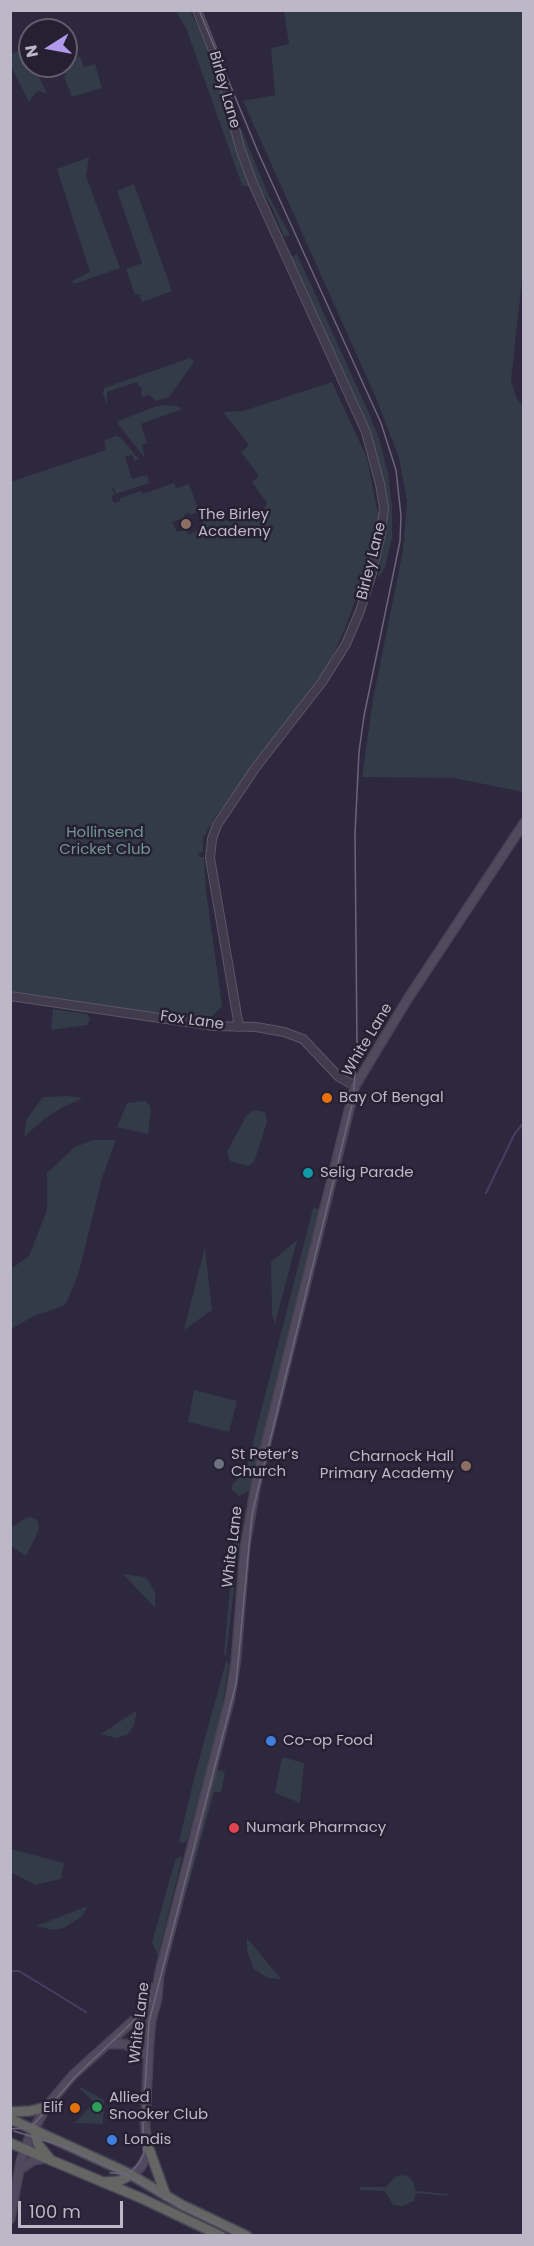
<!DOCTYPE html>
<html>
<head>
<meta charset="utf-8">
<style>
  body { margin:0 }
  #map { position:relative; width:534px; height:2246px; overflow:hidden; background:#2d283d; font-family:Poppins,sans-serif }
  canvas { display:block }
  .frame { position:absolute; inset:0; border:12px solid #bdb8c8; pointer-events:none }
  .north { position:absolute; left:18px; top:18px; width:60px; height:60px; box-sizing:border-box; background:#252132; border:2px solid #625d6e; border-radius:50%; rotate:259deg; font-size:16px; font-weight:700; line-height:24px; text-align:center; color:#bdb8c8 }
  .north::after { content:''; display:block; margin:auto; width:21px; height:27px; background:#b199ec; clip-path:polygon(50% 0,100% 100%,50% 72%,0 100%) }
  .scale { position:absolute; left:18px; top:2201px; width:105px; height:27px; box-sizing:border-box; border:3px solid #bdb8c8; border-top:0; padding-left:8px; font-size:18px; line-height:21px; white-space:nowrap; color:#bdb8c8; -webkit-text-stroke:4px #252132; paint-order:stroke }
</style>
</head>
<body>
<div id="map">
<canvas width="534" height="2246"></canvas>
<div class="frame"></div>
<div class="north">N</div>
<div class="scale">100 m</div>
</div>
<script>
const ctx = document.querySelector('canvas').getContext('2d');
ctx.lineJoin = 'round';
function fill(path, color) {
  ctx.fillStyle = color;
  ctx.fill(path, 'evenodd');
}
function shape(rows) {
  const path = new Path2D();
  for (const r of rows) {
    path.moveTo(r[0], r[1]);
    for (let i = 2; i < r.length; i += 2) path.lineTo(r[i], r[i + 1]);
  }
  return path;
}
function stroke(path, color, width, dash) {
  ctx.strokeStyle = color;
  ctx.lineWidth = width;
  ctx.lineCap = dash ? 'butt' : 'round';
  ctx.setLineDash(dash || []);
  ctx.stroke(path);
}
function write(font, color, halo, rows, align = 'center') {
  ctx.font = font + ' Poppins,sans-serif';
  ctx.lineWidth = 5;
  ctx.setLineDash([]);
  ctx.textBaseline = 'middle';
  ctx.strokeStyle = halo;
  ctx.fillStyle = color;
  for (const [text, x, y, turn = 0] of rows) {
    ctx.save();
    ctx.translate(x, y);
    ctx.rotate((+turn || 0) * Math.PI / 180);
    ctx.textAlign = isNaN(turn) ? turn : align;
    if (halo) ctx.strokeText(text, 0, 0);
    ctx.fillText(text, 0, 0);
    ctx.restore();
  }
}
fill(shape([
  [176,11,190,11,198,26,213,62,235,143,250,187,242,185,186,28],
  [284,11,523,11,524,261,511,380,516,397,524,408,523,792,454,778,362,777,373,699,403,550,407,501,399,458,376,398,243,101,275,95,271,48,289,44],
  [25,48,30,58,30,66,34,66,47,94,39,91,35,93,29,102,11,66,11,54],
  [80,56,84,67,95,64,102,88,72,97,64,76,66,75,63,66,66,66,66,60],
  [235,114,269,196,290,235,284,237,272,208,258,185,246,154],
  [89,157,86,176,120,268,74,284,72,281,90,272,57,169],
  [134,184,172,291,142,302,139,294,135,295,126,269,142,263,117,191],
  [297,254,368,411,379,438,388,473,392,507,392,538,385,567,378,579,387,514,385,489,372,442,349,383,291,257],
  [190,358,194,362,169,397,156,401,150,395,142,397,141,387,139,387,137,382,107,392,107,404,103,394,104,388],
  [332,382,367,458,379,519,368,566,344,631,329,664,216,816,203,838,203,852,198,853,199,857,204,857,206,890,222,1006,208,1021,11,991,10,482,106,450,104,441,116,436,121,438,139,459,135,461,132,455,125,457,132,479,147,475,149,483,116,494,113,487,111,487,115,495,111,496,114,503,120,501,120,498,141,491,143,494,174,483,176,488,189,484,199,511,191,515,190,513,184,514,185,518,172,522,177,532,187,529,188,534,204,529,201,516,218,511,221,522,251,512,252,516,263,512,267,503,252,482,259,476,241,452,249,445,223,412,243,411],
  [166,405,177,406,182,409,141,424,147,443,142,445,145,458,118,424,118,421,157,406],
  [53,1009,87,1014,90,1018,89,1022,87,1025,51,1030],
  [69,1096,83,1098,63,1107,44,1119,24,1137,26,1120,43,1097],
  [144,1101,150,1105,151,1111,148,1134,117,1127,127,1103],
  [254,1110,265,1112,267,1122,254,1162,248,1166,230,1161,227,1152,246,1116],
  [93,1140,116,1140,102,1178,79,1272,67,1302,63,1306,34,1316,11,1329,11,1269,29,1256,47,1210,47,1173,75,1147],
  [313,1208,321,1209,249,1491,239,1496,232,1490,232,1485,245,1471,248,1462],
  [297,1240,275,1324,272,1314,271,1262],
  [205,1247,212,1310,184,1330],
  [194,1390,237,1401,229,1432,188,1422],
  [237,1509,243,1513,226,1656,224,1654],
  [31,1517,37,1520,39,1525,38,1532,26,1556,11,1546,11,1528,25,1518],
  [123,1574,145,1577,149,1581,155,1592,155,1608],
  [226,1661,229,1664,220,1721,187,1841,181,1843,179,1841,196,1771],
  [137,1710,134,1725,127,1735,116,1738,101,1734],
  [282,1757,304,1763,300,1803,275,1793],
  [216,1769,225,1772,221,1792,214,1792,187,1890,185,1888,191,1863],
  [11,1849,64,1863,61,1879,35,1885,11,1872],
  [180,1856,182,1858,158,1956,152,1942,175,1861],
  [88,1906,81,1917,64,1928,53,1930,36,1926],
  [247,1938,281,1979,268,1978,254,1969,247,1951],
  [81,2087,104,2100,103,2124,75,2123,94,2102,80,2089],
  [402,2175,408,2176,413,2182,416,2191,448,2194,447,2196,416,2193,414,2199,416,2200,403,2206,393,2205,385,2191,359,2190,360,2187,386,2187,395,2177]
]), '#333a48');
stroke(shape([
  [486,1193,515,1133,524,1123],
  [10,1971,19,1971,86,2012]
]), '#473e62', 2);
const tertiary = shape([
  [197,10,218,63,240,148,254,186,366,432,380,484,384,508,381,533,372,573,360,611,346,644,322,682,256,767,217,825,212,839,210,858,239,1027],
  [10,996,214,1026,256,1027,284,1032,303,1039,339,1077,355,1086]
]);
const secondary = shape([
  [109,2044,125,2044,148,2055],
  [20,2169,34,2160,48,2158],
  [131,2175,140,2168,148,2154,145,2125,149,2044,151,2021,157,1999,159,1975,230,1698,236,1660,245,1547,256,1484,355,1086,407,1000,524,823],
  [10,2219,21,2160,30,2136,46,2107,73,2075,144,2011,155,1987]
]);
const trunk = shape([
  [10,2112,30,2111,46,2107],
  [10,2119,128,2173,182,2205,247,2236],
  [34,2129,38,2144,49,2158],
  [10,2143,141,2198,221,2236],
  [148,2146,166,2196],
  [105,2182,119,2181,131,2175]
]);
stroke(tertiary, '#5b5768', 10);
stroke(secondary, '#474253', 11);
stroke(trunk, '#484455', 12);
stroke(tertiary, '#403c4d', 8);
stroke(secondary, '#514a5f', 8);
stroke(trunk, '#656664', 9);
stroke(shape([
  [10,2129,25,2128,35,2123,75,2077,144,2011,150,2000],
  [14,2131,68,2148,129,2176,181,2207,242,2236],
  [110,2173,125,2174,132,2171,140,2162,144,2153,143,2123,149,2022,236,1684,252,1514,353,1101,357,1046,355,834,359,752,364,716,400,541,401,516,396,470,381,423,258,152,199,10]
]), '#6b657a', 1.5);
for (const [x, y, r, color] of [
  [186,524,6,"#8d6e63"],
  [327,1098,6,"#e8710a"],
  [308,1173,6,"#0f9aa8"],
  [219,1464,6,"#6b7280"],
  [466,1466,6,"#8d6e63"],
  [271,1741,6,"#3f7fe0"],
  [234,1828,6,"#e0444e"],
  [97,2107,6,"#2e9e5b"],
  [75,2108,6,"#e8710a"],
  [112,2140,6,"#3f7fe0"]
]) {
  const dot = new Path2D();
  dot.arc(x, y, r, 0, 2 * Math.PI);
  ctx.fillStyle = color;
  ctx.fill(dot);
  stroke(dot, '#252132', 2);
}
write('15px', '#bdb8c8', '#252132', [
  ["Birley Lane",224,90,74],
  ["Birley Lane",372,561,-76],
  ["Fox Lane",192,1021,8],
  ["White Lane",368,1040,-59],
  ["White Lane",233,1547,-83],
  ["White Lane",140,2023,-83]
]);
write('15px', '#bdb8c8', '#252132', [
  ["The Birley",198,515],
  ["Academy",198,532],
  ["Bay Of Bengal",339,1098],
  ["Selig Parade",320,1173],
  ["St Peter’s",231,1455],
  ["Church",231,1472],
  ["Charnock Hall",454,1457,"right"],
  ["Primary Academy",454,1474,"right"],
  ["Co-op Food",283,1741],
  ["Numark Pharmacy",246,1828],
  ["Allied",109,2098],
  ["Snooker Club",109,2115],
  ["Elif",63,2108,"right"],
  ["Londis",124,2140]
], 'left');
write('15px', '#729692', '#252132', [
  ["Hollinsend",105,833],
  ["Cricket Club",105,850]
]);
</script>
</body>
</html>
